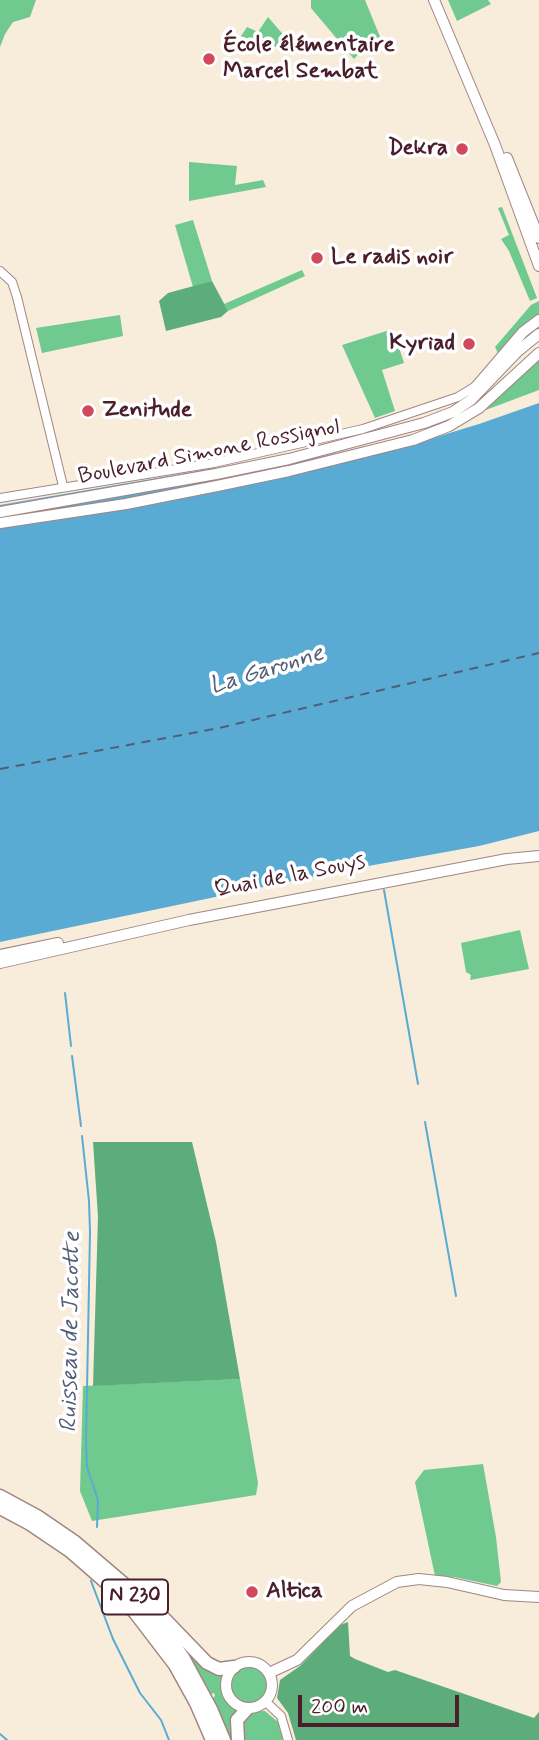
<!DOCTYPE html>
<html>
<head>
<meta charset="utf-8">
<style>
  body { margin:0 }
  #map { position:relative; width:539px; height:1740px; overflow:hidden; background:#f8ecdb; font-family:Mynerve,sans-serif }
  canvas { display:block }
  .scale { position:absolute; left:298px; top:1695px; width:161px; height:32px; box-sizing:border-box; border:4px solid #4a1f2b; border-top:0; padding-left:9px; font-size:21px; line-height:24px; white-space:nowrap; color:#4a1f2b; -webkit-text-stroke:5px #fff; paint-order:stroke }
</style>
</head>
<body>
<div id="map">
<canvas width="539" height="1740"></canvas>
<div class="scale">200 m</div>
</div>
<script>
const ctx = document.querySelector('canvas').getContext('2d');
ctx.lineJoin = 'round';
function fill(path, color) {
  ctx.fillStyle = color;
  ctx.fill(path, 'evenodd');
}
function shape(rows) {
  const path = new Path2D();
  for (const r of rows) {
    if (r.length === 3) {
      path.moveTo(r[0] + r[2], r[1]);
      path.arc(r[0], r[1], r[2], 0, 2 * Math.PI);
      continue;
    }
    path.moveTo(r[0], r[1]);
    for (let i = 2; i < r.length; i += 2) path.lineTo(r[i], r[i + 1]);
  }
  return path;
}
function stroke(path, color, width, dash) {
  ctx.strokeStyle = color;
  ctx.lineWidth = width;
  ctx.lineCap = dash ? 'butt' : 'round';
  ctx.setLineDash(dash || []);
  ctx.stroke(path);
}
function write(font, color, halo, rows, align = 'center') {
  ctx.font = font + ' Mynerve,sans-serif';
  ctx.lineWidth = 7;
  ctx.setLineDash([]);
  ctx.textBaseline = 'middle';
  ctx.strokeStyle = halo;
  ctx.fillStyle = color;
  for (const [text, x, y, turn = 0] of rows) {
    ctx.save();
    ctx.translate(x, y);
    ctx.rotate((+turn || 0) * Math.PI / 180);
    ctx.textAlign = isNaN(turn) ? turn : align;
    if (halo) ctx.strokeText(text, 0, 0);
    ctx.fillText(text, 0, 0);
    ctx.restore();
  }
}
fill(shape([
  [0,0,36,0,30,17,13,22,5,34,0,47],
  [311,0,365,0,383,44,370,49,365,47,354,59,311,8],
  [448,0,488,0,491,4,457,21],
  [268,17,287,39,279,49,271,44,267,49,241,36,247,27,258,32],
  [189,162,237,166,235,185,263,180,266,187,189,201],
  [502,207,537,298,530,301,509,251,501,239,509,235,498,208],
  [193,220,212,281,193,287,175,225],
  [302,270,305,276,228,311,224,304],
  [539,301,539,317,498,353,495,347,531,305],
  [120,315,123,336,42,353,36,328],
  [393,329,404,363,382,370,395,411,375,418,342,345],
  [539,357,539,390,475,414],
  [520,930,529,969,470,980,471,975,466,972,461,943],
  [240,1379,258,1483,256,1495,92,1521,80,1491,83,1386],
  [483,1464,496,1537,501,1582,497,1586,454,1577,435,1576,415,1482,424,1470],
  [177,1638,225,1671,222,1683,225,1697,233,1707,238,1710,236,1740,231,1740,213,1698,215,1696,214,1693,211,1694],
  [249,1685,20],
  [265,1711,278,1722,283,1740,243,1740,241,1718,246,1712]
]), '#70c98f');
fill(shape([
  [212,281,228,311,221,317,166,331,159,301,168,293],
  [93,1142,192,1142,216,1242,240,1379,93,1386,98,1217],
  [348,1622,350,1656,355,1659,388,1672,395,1670,534,1718,539,1712,539,1740,296,1740,288,1713,277,1698,280,1680,300,1666,340,1625]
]), '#5cad7a');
fill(shape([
  [539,403,539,831,479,846,335,872,0,942,0,505,215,468,217,480,363,447,380,454,479,424]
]), '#59abd4');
stroke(shape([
  [384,890,418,1084],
  [65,993,71,1046],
  [72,1056,81,1126],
  [425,1122,456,1296],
  [82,1136,89,1201,90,1232,86,1442,87,1467,98,1500,97,1527],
  [91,1581,113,1639,140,1693,161,1720,169,1740],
  [0,1734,7,1740]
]), '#59abd4', 2);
stroke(shape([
  [0,769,219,728,539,653]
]), '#515e77', 2, [9, 7]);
const minor = shape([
  [0,271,12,282,17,297,63,486],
  [0,498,214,463,363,429,458,397,476,386],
  [266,1702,281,1716,288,1740]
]);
const major = shape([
  [434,0,495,145,539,266],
  [507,158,539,238],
  [475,388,523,332,539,320],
  [0,512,216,474,289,459,424,423,453,412,471,400,518,351,539,334],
  [0,523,126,504,217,486,289,471,413,440,449,426,479,408,539,353],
  [0,955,58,943],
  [0,963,189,920,507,859,539,856],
  [249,1685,23],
  [269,1673,297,1660,352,1606,397,1582,419,1579,447,1582,504,1595,539,1597]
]);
const highway = shape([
  [0,1496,37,1516,75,1542,123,1583,170,1639,184,1659,211,1709,224,1740],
  [0,1508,30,1524,70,1551,117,1592,136,1614,175,1665,196,1703,212,1740],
  [154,1608,207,1663,219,1669,234,1667],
  [238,1740,237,1720,247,1709]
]);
stroke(minor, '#a18683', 10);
stroke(major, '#a18683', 12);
stroke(highway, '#a18683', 15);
stroke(minor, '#fff', 8);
stroke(major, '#fff', 10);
stroke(highway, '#fff', 12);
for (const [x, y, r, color] of [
  [209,59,7,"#d1495b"],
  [462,149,7,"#d1495b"],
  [317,258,7,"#d1495b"],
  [469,344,7,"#d1495b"],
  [88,411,7,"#d1495b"],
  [252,1592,7,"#d1495b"]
]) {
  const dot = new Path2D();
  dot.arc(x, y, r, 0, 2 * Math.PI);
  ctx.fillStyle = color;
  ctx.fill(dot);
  stroke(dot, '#fff', 2.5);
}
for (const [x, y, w] of [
  [135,1597,66]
]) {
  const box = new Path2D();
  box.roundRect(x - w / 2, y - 17.5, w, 35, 5);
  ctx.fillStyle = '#fff';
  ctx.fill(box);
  stroke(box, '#4a1f2b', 2);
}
write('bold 21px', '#4a1f2b', null, [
  ["N 230",135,1597]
]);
write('bold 23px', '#4a1f2b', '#fff', [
  ["École élémentaire",223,46],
  ["Marcel Sembat",223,72],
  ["Dekra",448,149,"right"],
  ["Le radis noir",331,258],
  ["Kyriad",455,344,"right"],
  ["Zenitude",102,411],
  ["Altica",266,1592]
], 'left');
write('23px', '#4a1f2b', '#fff', [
  ["Boulevard Simone Rossignol",209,453,-11],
  ["Quai de la Souys",290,877,-11]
]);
write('italic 24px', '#515e77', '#fff', [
  ["La Garonne",267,671,-17],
  ["Ruisseau de Jacotte",72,1332,-89]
]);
</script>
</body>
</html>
